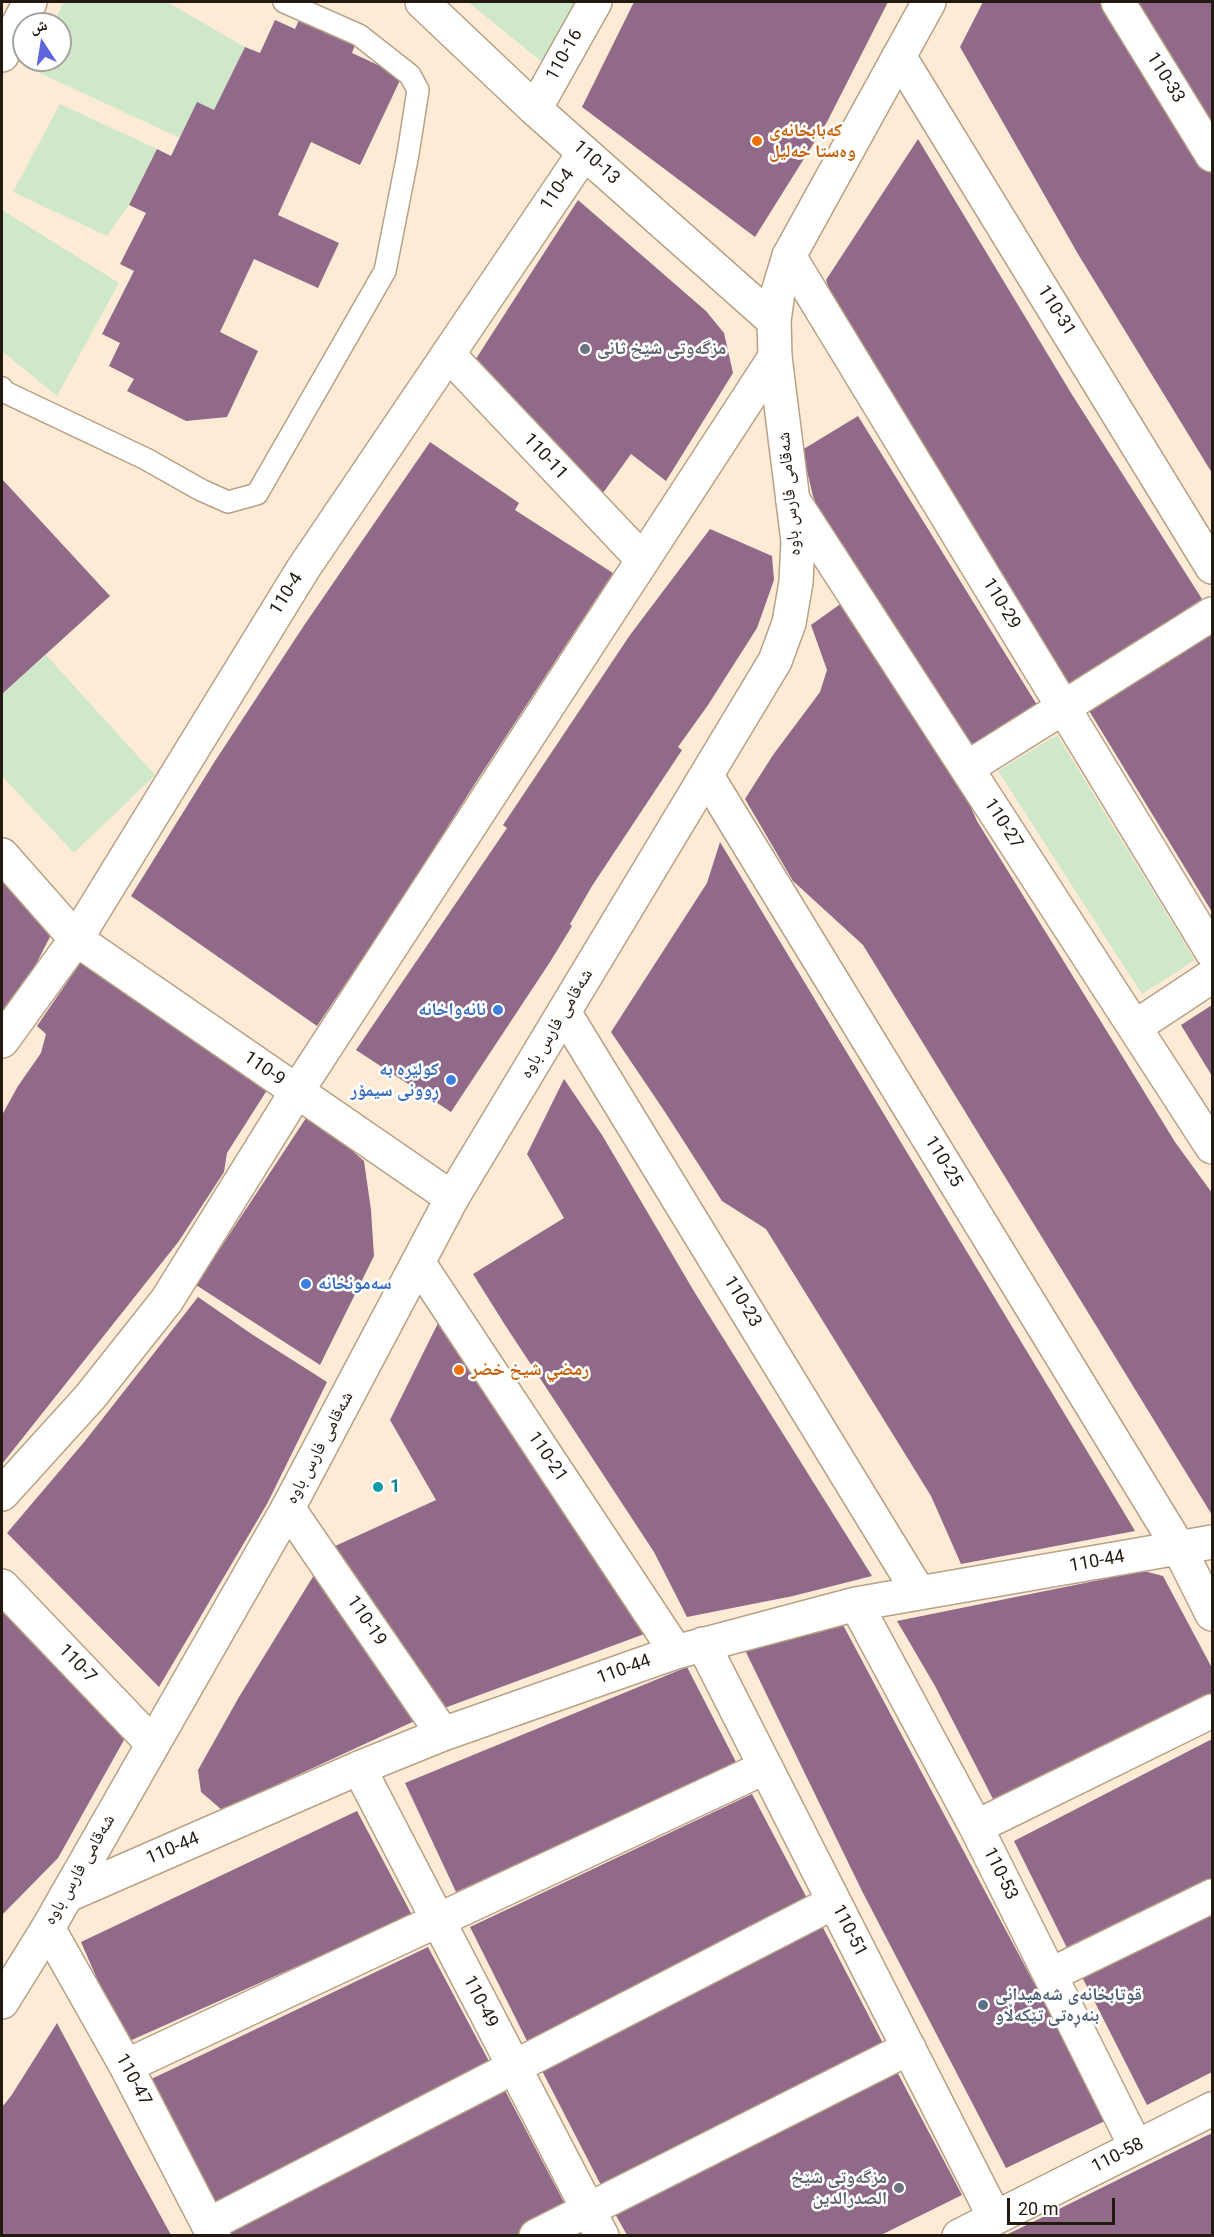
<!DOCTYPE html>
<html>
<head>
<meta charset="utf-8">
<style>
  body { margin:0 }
  #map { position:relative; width:1214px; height:2237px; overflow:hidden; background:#fdebd5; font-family:Roboto,"Noto Naskh Arabic",sans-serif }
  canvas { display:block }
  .frame { position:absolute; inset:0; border:3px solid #221a10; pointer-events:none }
  .north { position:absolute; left:12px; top:12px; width:60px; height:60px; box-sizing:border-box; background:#fff; border:2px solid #a7a39f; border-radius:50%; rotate:348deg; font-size:16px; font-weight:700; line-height:24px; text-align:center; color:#221a10 }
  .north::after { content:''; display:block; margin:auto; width:21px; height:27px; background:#5e65dd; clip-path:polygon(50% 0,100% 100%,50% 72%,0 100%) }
  .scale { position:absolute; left:1007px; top:2198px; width:108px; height:27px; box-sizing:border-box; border:3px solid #221a10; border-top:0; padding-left:8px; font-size:18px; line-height:21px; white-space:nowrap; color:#221a10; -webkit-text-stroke:4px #fff; paint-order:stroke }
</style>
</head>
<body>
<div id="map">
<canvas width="1214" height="2237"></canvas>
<div class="frame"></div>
<div class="north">ش</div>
<div class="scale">20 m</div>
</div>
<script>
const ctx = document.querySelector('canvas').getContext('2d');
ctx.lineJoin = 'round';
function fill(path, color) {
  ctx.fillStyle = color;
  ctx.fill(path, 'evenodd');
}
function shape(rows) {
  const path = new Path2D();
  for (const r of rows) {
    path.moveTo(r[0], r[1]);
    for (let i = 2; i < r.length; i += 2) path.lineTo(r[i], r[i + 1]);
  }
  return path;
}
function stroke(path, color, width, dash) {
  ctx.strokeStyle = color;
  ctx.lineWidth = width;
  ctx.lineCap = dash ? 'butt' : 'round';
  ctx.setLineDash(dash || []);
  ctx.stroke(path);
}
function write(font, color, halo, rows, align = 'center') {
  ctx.font = font + ' Roboto,"Noto Naskh Arabic",sans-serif';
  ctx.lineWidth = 5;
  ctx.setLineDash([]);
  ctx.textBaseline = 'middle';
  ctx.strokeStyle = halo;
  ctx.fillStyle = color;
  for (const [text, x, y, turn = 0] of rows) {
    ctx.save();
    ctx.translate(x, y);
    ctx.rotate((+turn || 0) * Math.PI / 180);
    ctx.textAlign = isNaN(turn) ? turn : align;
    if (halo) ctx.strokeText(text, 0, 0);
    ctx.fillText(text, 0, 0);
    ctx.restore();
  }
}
fill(shape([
  [64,2,167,2,245,47,214,110,180,138,31,69,35,60,60,60,60,24,53,24],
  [468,2,575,2,542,62],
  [60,104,157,149,129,205,107,236,13,192],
  [2,210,119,283,57,396,2,351],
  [46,655,155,775,74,853,2,776,2,694],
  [1057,735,1195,960,1142,994,998,771]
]), '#cee8c9');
fill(shape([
  [634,2,888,2,827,122,755,237,582,107],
  [983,2,1112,2,1212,170,1212,473,1078,254,960,47],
  [1135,2,1212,2,1212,125],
  [300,18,355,45,352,53,402,76,360,165,311,142,278,215,339,243,318,288,254,259,220,332,258,351,227,417,186,421,127,391,134,379,109,366,120,343,102,334,134,271,120,264,146,213,129,205,157,149,171,156,197,102,214,110,245,47,260,53,275,20,295,29],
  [918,139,1071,393,1202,599,1070,686,834,304,826,280],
  [578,200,706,311,724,333,733,373,666,481,631,454,595,504,472,365],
  [858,416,1042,713,973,753,819,512,813,496,802,450],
  [430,442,519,503,515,510,613,573,476,782,389,919,317,1026,131,896,215,761,305,624],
  [2,479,110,596,2,694],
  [710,529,772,556,774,580,757,628,708,705,678,747,682,750,592,886,570,924,572,926,550,962,451,1112,356,1050,507,828,503,825,630,635],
  [846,600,959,781,977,821,1116,1046,1175,1142,1212,1193,1212,1515,863,945,793,881,745,799,773,755,820,692,827,670,811,625],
  [1212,632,1212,912,1088,709],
  [720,842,1096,1466,1135,1531,961,1564,931,1496,766,1229,722,1201,665,1112,611,1032,707,883],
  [2,864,54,929,33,970,2,1021],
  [81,962,176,1029,269,1087,227,1153,224,1172,179,1241,2,1464,2,1115,18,1086,41,1053,46,1034,37,1026],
  [1212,1005,1212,1076,1181,1025],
  [564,1079,602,1135,695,1293,872,1576,793,1596,687,1617,654,1552,505,1325,473,1274,564,1218,527,1154],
  [306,1118,340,1140,364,1161,371,1210,374,1256,320,1365,196,1285],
  [198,1297,253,1335,327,1382,267,1504,159,1687,7,1533,85,1441],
  [444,1311,647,1633,439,1710,333,1547,436,1500,390,1420],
  [322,1562,421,1718,222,1810,201,1792,198,1770,239,1697],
  [1144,1571,1163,1576,1212,1668,1212,1694,994,1801,935,1686,897,1621],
  [2,1598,129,1731,58,1858,2,1915],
  [842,1623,1107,2120,1006,2168,862,1891,742,1644],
  [687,1667,737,1764,657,1799,456,1892,405,1783],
  [1212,1739,1212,1888,1071,1956,1014,1841],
  [752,1794,810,1904,529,2045,470,1927],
  [357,1811,412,1915,125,2043,81,1942],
  [1212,1902,1212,2072,1147,2105,1078,1969],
  [818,1918,887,2051,604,2191,537,2061],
  [428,1947,491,2065,207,2209,143,2083],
  [57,2023,129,2158,171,2235,2,2235,2,2107,11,2096],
  [894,2066,962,2195,881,2235,627,2235,610,2205],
  [500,2081,568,2210,517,2235,221,2235],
  [1212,2133,1212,2235,1006,2235,1047,2215]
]), '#916989');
const service = shape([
  [2,388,5,392,146,459,201,490,228,502,257,494,385,271,408,154,418,90,410,75,359,35,284,2]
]);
const minor = shape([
  [422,2,535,109,774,321],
  [1118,2,1212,155],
  [899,56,1212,567],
  [535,109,595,2],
  [789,256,1212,952],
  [448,354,643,560],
  [793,500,1212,1147],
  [967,768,1212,614],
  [707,776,1179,1548,1212,1614],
  [2,855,76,939,452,1198],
  [564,1012,919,1593],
  [1135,1027,1212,976],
  [2,1041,76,939,303,569,584,153],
  [418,1262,676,1652],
  [2,1494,90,1397,167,1300,297,1091,775,357],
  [288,1508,443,1734],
  [2,1586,152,1743],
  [856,1604,976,1827,1136,2147],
  [703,1644,995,2218],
  [359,1768,602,2236],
  [976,1827,1212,1711],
  [66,1896,359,1768,443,1734,676,1652,856,1604,1212,1542],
  [48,1928,126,2066,214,2236],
  [1050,1975,1212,1896],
  [126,2066,766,1767],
  [208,2225,834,1902],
  [536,2236,909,2048],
  [959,2236,1212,2109]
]);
const tertiary = shape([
  [2,55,30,2],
  [2,2002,48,1928,288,1508,452,1198,775,661,789,623,796,582,798,541,775,357,774,321,778,292,789,256,929,2]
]);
stroke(service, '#b7a287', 24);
stroke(minor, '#b7a287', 36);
stroke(tertiary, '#b7a287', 36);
stroke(service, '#fff', 21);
stroke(minor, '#fff', 33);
stroke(tertiary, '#fff', 33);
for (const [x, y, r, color] of [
  [757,141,6,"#e8710a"],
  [585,349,6,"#6b7280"],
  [498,1010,6,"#3f7fe0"],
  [451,1080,6,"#3f7fe0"],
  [306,1284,6,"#3f7fe0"],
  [459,1370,6,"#e8710a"],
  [378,1487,6,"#0f9aa8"],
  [983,2005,6,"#5c6f8a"],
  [899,2188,6,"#6b7280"]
]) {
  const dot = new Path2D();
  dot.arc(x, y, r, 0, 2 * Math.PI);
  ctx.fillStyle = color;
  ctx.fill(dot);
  stroke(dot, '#fff', 2);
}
write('18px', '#221a10', '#fff', [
  ["110-16",565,55,-61],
  ["110-33",1165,78,58],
  ["110-13",596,163,42],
  ["110-4",558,190,-56],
  ["110-31",1056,311,58],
  ["110-11",545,457,47],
  ["شەقامی فارس باوە",790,494,-95],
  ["110-4",287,594,-58],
  ["110-29",1001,604,59],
  ["110-27",1003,824,57],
  ["شەقامی فارس باوە",557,1024,-59],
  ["110-9",264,1069,35],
  ["110-25",943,1162,59],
  ["110-23",742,1302,59],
  ["شەقامی فارس باوە",320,1448,-62],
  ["110-21",547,1457,56],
  ["110-44",1097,1562,-10],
  ["110-19",366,1621,56],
  ["110-7",77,1664,46],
  ["110-44",624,1670,-20],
  ["110-44",173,1849,-23],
  ["شەقامی فارس باوە",80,1870,-60],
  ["110-53",1000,1874,64],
  ["110-51",849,1931,63],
  ["110-49",480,2002,63],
  ["110-47",133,2080,62],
  ["110-58",1118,2156,-27]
]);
write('bold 18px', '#c56008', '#fff', [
  ["کەبابخانەی",769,131],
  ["وەستا خەلیل",769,152],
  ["رمضي شيخ خضر",471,1370]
], 'left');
write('bold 18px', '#5b616d', '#fff', [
  ["مزگەوتی شێخ ثانی",597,349],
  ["مزگەوتی شێخ",887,2178,"right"],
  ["الصدرالدين",887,2199,"right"]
], 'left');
write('bold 18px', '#366cbe', '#fff', [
  ["نانەواخانە",486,1010],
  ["کولێرە بە",439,1070],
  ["ڕوونی سیمۆر",439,1091],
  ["سەمونخانە",318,1284,"left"]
], 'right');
write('bold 18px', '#0d838f', '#fff', [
  ["1",390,1487]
], 'left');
write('bold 18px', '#4e5e75', '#fff', [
  ["قوتابخانەی شەهیدانی",995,1995],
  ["بنەڕەتی تێکەڵاو",995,2016]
], 'left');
</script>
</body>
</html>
